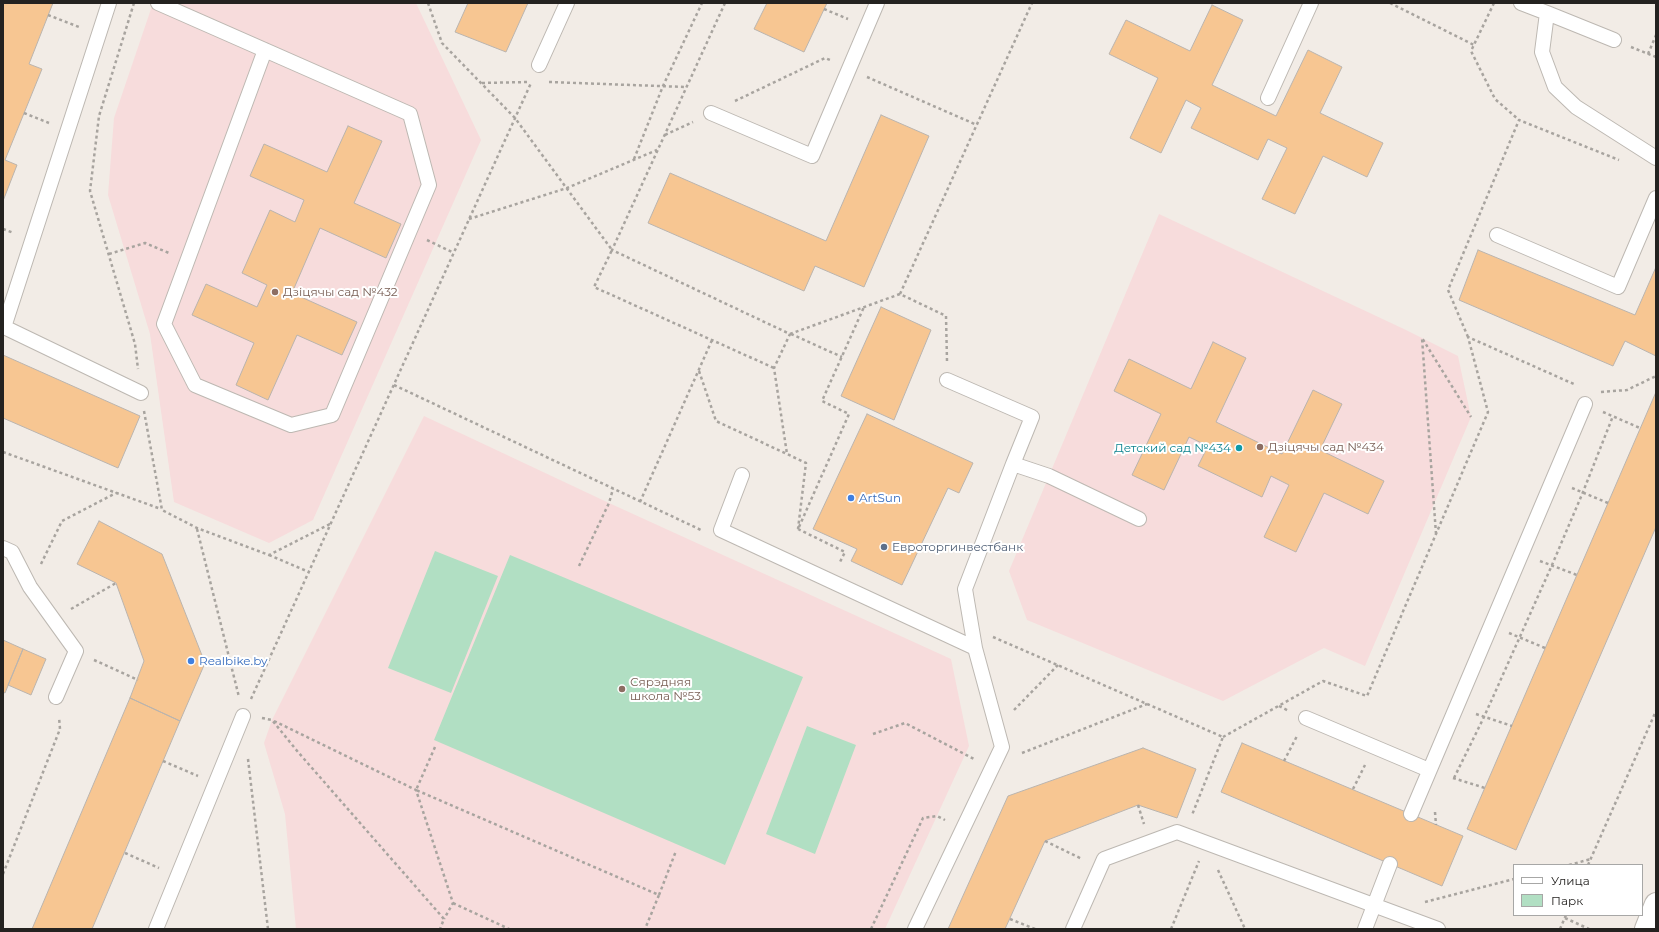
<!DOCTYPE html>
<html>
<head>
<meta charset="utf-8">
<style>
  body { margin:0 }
  #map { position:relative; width:1659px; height:932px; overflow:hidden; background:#f2ece6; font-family:Montserrat,sans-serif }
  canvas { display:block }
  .frame { position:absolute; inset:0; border:4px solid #242220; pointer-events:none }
  .legend { position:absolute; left:1513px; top:864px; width:130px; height:52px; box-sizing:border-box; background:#fff; border:1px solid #a7a7a6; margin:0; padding:5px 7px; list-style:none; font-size:12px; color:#242220 }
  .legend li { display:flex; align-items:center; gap:8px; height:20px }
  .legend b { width:20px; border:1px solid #a7a7a6 }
</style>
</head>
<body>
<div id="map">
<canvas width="1659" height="932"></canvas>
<div class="frame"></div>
<ul class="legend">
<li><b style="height:5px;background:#fff"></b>Улица</li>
<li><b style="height:11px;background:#b1dfc3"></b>Парк</li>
</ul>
</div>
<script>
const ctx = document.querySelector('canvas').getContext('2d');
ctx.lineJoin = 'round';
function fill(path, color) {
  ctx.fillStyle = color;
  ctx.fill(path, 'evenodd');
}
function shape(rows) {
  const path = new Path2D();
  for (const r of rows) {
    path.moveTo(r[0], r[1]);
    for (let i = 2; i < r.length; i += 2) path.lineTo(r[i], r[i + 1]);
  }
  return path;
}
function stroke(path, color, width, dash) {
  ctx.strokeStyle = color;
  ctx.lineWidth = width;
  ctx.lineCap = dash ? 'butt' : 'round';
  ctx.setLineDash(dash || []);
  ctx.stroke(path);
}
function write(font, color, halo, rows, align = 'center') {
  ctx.font = font + ' Montserrat,sans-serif';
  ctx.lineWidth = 4;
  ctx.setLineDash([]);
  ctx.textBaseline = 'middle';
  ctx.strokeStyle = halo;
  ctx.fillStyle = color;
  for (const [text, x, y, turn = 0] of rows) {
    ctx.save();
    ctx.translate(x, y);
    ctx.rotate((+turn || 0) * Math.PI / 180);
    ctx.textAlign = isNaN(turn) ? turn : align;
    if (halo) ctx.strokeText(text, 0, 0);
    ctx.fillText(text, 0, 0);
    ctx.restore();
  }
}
fill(shape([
  [153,3,416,3,481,140,313,520,269,543,174,502,150,334,108,195,114,118],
  [1159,214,1406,330,1458,356,1471,417,1365,666,1324,648,1223,701,1027,620,1009,571],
  [424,416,609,503,951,659,969,746,885,929,296,929,285,814,264,743,272,720]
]), '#f7dcdc');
fill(shape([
  [435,551,498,576,451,693,388,668],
  [510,555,803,677,725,865,434,740],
  [807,726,856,745,815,854,766,834]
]), '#b1dfc3');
const building = shape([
  [3,3,53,3,29,64,42,69,5,160,17,165,3,201,3,3],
  [468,3,528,3,506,52,455,32,468,3],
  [767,3,827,3,804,52,754,29,767,3],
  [1212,5,1243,20,1212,85,1276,116,1308,50,1342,67,1320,113,1383,143,1367,177,1323,156,1295,214,1262,199,1287,148,1268,139,1258,160,1191,128,1201,108,1186,100,1161,153,1130,138,1158,78,1109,54,1126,20,1190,51,1212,5],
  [881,115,929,136,864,287,815,266,804,291,648,223,670,173,826,241,881,115],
  [348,126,382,141,354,203,401,224,386,258,320,228,292,293,357,322,342,355,297,335,268,400,236,385,254,343,192,315,206,284,257,307,267,285,242,273,270,210,295,222,304,200,250,176,264,144,327,172,348,126],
  [1478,250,1635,315,1656,267,1656,356,1625,341,1613,366,1459,300,1478,250],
  [881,307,931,330,894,420,841,396,881,307],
  [1213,342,1246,358,1216,422,1282,454,1313,390,1342,404,1320,450,1384,481,1368,514,1324,493,1296,552,1264,537,1289,485,1271,476,1262,497,1198,466,1208,446,1189,437,1164,490,1132,475,1161,414,1114,391,1129,359,1191,389,1213,342],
  [3,355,140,416,118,468,3,418,3,355],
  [1656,392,1656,527,1516,850,1467,829,1656,392],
  [867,414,973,463,959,493,948,488,902,585,851,561,857,549,813,529,867,414],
  [99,521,162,554,205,663,180,721,130,698,144,661,116,583,77,564,99,521],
  [3,640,23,649,5,693,3,692,3,640],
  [23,649,46,659,31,695,8,685,23,649],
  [130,698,180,721,92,929,32,929,130,698],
  [1242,743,1463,836,1442,886,1221,792,1242,743],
  [1143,748,1196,769,1177,818,1138,805,1045,841,1005,929,948,929,1008,796,1143,748]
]);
fill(building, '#f7c692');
stroke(building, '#bab4ae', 1);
const service = shape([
  [109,3,4,327,141,393],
  [158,3,410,114,429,185,332,415,291,425,195,385,164,324,265,50],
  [1521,3,1547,13,1542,52,1555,87,1576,107,1656,158],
  [1547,13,1614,40],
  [539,65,567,3],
  [1268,98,1311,3],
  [711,113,812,156,877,3],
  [1497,235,1618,287,1656,198],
  [947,380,1032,417,1013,464,1049,476,1139,519],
  [742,475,721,530,975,648],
  [3,548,12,552,30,587,76,651,56,697],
  [1306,718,1429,770],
  [1411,814,1585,404],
  [156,929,243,716],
  [915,929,1002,747,975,648,965,589,1013,464],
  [1073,929,1104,859,1177,832,1438,929],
  [1365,929,1390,864]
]);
const secondary = shape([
  [1646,929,1656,904]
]);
stroke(service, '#bdb8b2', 16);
stroke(secondary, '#bdb8b2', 24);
stroke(shape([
  [134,3,99,116,90,191,135,344,138,369],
  [428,3,442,43,515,118,612,250,594,287,774,368],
  [725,3,612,250,790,334,774,368,787,454,806,463,798,529],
  [1390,3,1474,45],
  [1494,3,1471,51,1495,99,1519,120],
  [824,9,848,19],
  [48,15,79,27],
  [1631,47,1656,57],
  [1648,54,1656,35],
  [867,77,977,125],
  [549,82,686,87],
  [482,83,527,82],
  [735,101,825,58,830,60],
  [24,113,49,123],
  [665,135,693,122],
  [634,159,663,86,702,3],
  [469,219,567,188,657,150],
  [3,229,14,233],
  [427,240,454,253],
  [109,254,145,243,169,253],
  [790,334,900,294],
  [791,334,842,357],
  [1468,337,1448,290,1519,120,1619,160],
  [947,361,946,316,900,294,1032,3],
  [699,371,716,421,787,454],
  [394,385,701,530],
  [1601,392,1627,390,1656,376],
  [144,411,162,510,197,528,269,555,330,524],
  [1603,412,1640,428],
  [3,452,161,509],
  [1572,488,1608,503],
  [640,502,712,340],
  [799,527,849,414,822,401,864,307],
  [197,529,239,697],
  [798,529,845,552,840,562],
  [1436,534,1422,338,1471,417],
  [269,555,309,572],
  [1540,561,1577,575],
  [41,564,62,521,116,493],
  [579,566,609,503,613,489],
  [71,609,116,583],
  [1509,633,1545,648],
  [993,637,1223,737,1192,815],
  [94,660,138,680],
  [251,699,531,83],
  [1279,706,1289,711],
  [1014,710,1058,665],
  [1476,714,1512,726],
  [262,718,272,720,298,752,444,919,440,929],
  [274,721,416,790,453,903,444,919],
  [873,734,905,723,974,759],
  [1223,737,1323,681,1367,696,1488,412,1468,337,1576,385],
  [435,747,416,790,659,895,645,929],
  [1022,753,1147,704],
  [248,759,268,929],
  [163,761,198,776],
  [1284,761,1297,736],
  [1453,778,1485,788],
  [1454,778,1484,717,1552,565,1583,492,1613,416],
  [1353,789,1365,765],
  [1138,805,1144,824],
  [1435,812,1436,825],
  [1045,841,1082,859],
  [125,853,159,868],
  [1569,865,1591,859],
  [1588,865,1656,711],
  [1218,870,1245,929],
  [3,874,60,729,59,717],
  [659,895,676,851],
  [1425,902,1514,879],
  [453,903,509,929],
  [1565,918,1589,929],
  [1010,919,1035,929],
  [871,929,923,818,937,816,945,820],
  [1171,929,1199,861],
  [1560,929,1566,915]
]), '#a8a49f', 2.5, [3, 3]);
stroke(service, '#fff', 14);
stroke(secondary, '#fff', 22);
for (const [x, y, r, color] of [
  [275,292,4,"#8d6e63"],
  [1260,447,4,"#8d6e63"],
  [1239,448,4,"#0f9aa8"],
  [851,498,4,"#3f7fe0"],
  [884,547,4,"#5c6f8a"],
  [191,661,4,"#3f7fe0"],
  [622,689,4,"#8d6e63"]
]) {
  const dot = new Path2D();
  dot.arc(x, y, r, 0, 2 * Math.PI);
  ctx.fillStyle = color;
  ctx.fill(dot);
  stroke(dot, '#fff', 1.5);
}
write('12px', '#785e54', '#fff', [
  ["Дзіцячы сад №432",283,292],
  ["Дзіцячы сад №434",1268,447],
  ["Сярэдняя",630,682],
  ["школа №53",630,696]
], 'left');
write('12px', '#0d838f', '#fff', [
  ["Детский сад №434",1231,448]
], 'right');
write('12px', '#366cbe', '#fff', [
  ["ArtSun",859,498],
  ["Realbike.by",199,661]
], 'left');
write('12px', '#4e5e75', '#fff', [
  ["Евроторгинвестбанк",892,547]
], 'left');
</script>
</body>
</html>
